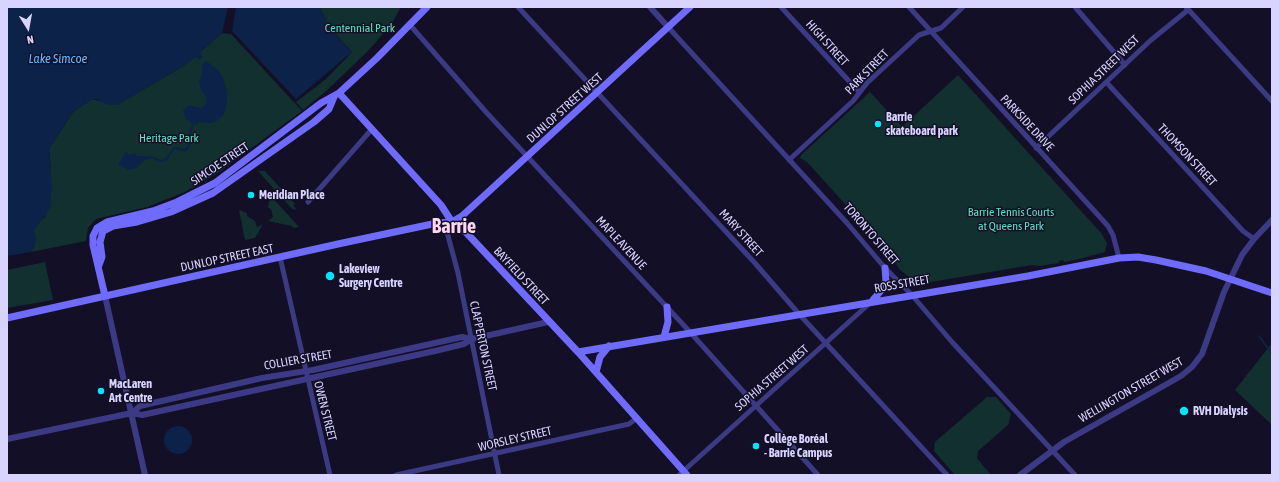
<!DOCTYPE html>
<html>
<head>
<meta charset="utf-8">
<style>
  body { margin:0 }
  #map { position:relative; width:1279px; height:482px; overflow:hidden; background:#130f26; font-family:"Asap Condensed",sans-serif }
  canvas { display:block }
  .frame { position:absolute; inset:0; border:8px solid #d9d4ff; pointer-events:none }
  .north { position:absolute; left:8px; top:8px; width:40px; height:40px; -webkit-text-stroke:3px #130f26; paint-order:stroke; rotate:169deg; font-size:11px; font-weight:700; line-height:16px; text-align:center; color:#d9d4ff }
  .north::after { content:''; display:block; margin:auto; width:14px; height:18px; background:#d9d4ff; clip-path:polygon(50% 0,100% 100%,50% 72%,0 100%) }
</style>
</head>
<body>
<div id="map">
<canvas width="1279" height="482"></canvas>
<div class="frame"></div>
<div class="north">N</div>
</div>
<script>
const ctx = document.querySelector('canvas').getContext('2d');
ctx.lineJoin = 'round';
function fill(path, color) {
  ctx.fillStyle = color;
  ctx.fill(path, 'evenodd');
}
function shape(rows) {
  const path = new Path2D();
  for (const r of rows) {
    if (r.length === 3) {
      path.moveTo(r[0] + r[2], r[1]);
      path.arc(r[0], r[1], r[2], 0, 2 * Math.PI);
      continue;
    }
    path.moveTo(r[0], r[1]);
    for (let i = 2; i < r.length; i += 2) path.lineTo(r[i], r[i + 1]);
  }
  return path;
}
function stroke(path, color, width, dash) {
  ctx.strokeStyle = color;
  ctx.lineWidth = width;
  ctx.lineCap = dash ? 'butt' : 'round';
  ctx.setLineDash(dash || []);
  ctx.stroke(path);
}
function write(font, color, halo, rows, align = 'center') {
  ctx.font = font + ' "Asap Condensed",sans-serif';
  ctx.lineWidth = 3;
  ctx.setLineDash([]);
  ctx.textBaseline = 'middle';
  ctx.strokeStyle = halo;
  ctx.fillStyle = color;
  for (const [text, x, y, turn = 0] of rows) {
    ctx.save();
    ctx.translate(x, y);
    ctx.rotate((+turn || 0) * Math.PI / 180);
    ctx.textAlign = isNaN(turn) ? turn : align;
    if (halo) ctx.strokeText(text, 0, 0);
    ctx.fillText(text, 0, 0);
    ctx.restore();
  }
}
fill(shape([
  [322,7,401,7,391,25,368,51,325,92,303,110,296,102,326,79,352,52,326,24,327,22,320,9],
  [222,33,231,34,302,111,216,174,185,192,147,207,96,219,88,228,86,241,31,252,35,245,34,230,37,223,45,217,51,170,49,149,73,112,92,99,117,105,185,65,195,56,200,59,200,52],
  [958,75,1101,233,1107,243,1105,252,1075,260,1064,262,1063,260,1059,261,1059,263,1040,266,1032,265,925,283,914,281,899,269,892,256,807,162,800,158,802,154,870,92,902,127],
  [258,171,265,171,295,204,293,205,297,210,292,209],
  [270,195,271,196,299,227,293,228,292,226,268,221,273,217,271,209,268,208],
  [239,210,247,213,247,216,255,221,257,227,263,224,255,238,245,240],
  [45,262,53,300,7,308,7,270],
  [1272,343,1272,425,1235,390],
  [987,397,996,397,1011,414,1008,425,978,451,977,458,990,474,995,475,955,475,934,451,935,442]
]), '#12302f');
fill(shape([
  [7,7,228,7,222,33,200,52,203,57,200,60,195,57,185,65,117,105,108,105,97,99,92,99,73,112,49,149,52,186,50,209,34,230,36,240,35,245,31,252,7,256],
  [236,7,322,7,320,9,328,23,326,25,352,52,296,99,232,31],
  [206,61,217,69,223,77,227,93,227,105,223,115,217,121,211,123,199,122,195,125,186,119,183,111,188,105,201,108,206,104,207,98,201,90,199,81,202,74,202,64],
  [126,152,130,155,135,153,137,156,151,156,154,158,144,160,137,168,128,170,118,164],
  [178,440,14]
]), '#0c2248');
stroke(shape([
  [154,158,160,161,166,160,174,148,186,150,189,145,190,133,193,124],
  [1259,336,1272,354]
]), '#0c2248', 2);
stroke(shape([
  [518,7,754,262,799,314,947,475],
  [781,7,859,92],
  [909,7,1108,226,1113,235,1119,258],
  [1075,7,1125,65],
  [1186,7,1272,101],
  [410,25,486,112,690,332,818,475],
  [668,27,847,223,885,268,911,294,952,342,1075,475],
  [1107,83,1243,231,1254,239],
  [1036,148,1151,40,1188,10],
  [789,160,853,101,867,83,919,35,941,28,963,7],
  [308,202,372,129],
  [452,222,447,232,458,273,499,475],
  [280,257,330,475],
  [396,475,629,424,637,418],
  [679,475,870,303]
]), '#3d3a85', 5);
stroke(shape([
  [650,7,668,27],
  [105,296,145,475],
  [132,413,140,406,262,378,313,370,462,337,472,339],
  [7,439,132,413,142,415,435,351,464,344,472,339,548,322],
  [1020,475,1064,442,1181,376,1192,367,1202,354,1224,292,1242,255,1254,239,1272,220]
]), '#3d3a85', 6);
stroke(shape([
  [339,93,441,205,452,222,461,227,578,352,687,475],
  [99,265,102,257,100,242,103,231,113,226,137,222,171,212,213,193,314,122,329,109,334,97],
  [105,296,93,245,93,236,97,228,107,222,153,211,177,202,215,183,321,103,339,93,377,58,427,7],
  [873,300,884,287,886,282,885,268],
  [7,318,338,244,437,223,452,222,462,216,690,7],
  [664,337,668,322,667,307],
  [578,352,1028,276,1119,258,1138,257,1156,260,1206,271,1272,293],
  [596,372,600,357,609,346]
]), '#6f6bff', 7);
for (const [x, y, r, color] of [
  [878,124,4,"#00e5ff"],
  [251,195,4,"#00e5ff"],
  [330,276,5,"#00e5ff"],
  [101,391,4,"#00e5ff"],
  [1184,411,5,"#00e5ff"],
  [756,446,4,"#00e5ff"]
]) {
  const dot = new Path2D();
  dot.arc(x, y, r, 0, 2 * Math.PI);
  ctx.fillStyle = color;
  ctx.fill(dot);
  stroke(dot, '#130f26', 1.5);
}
write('12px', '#5fe0c0', '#130f26', [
  ["Centennial Park",360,28],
  ["Heritage Park",169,138],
  ["Barrie Tennis Courts",1011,212],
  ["at Queens Park",1011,226]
]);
write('12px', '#d9d4ff', '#130f26', [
  ["HIGH STREET",827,43,48],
  ["SOPHIA STREET WEST",1104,70,-44],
  ["PARK STREET",867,72,-46],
  ["DUNLOP STREET WEST",565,108,-42],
  ["PARKSIDE DRIVE",1027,123,47],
  ["THOMSON STREET",1187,155,47],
  ["SIMCOE STREET",220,164,-34],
  ["MARY STREET",741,233,48],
  ["TORONTO STREET",871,234,49],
  ["MAPLE AVENUE",621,243,47],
  ["DUNLOP STREET EAST",227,258,-12],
  ["BAYFIELD STREET",521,276,47],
  ["ROSS STREET",902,284,-10],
  ["CLAPPERTON STREET",483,346,78],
  ["COLLIER STREET",298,360,-10],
  ["SOPHIA STREET WEST",772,378,-41],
  ["WELLINGTON STREET WEST",1131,390,-30],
  ["OWEN STREET",325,411,76],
  ["WORSLEY STREET",515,439,-13]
]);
write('bold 12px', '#d9d4ff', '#130f26', [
  ["Barrie",886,117],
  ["skateboard park",886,131],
  ["Meridian Place",259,195],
  ["Lakeview",339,269],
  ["Surgery Centre",339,283],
  ["MacLaren",109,384],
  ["Art Centre",109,398],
  ["RVH Dialysis",1193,411],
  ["Collège Boréal",764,439],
  ["- Barrie Campus",764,453]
], 'left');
write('italic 13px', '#62b6ff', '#130f26', [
  ["Lake Simcoe",58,59]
]);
write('bold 20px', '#ffd6f0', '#130f26', [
  ["Barrie",454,227]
]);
</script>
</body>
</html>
